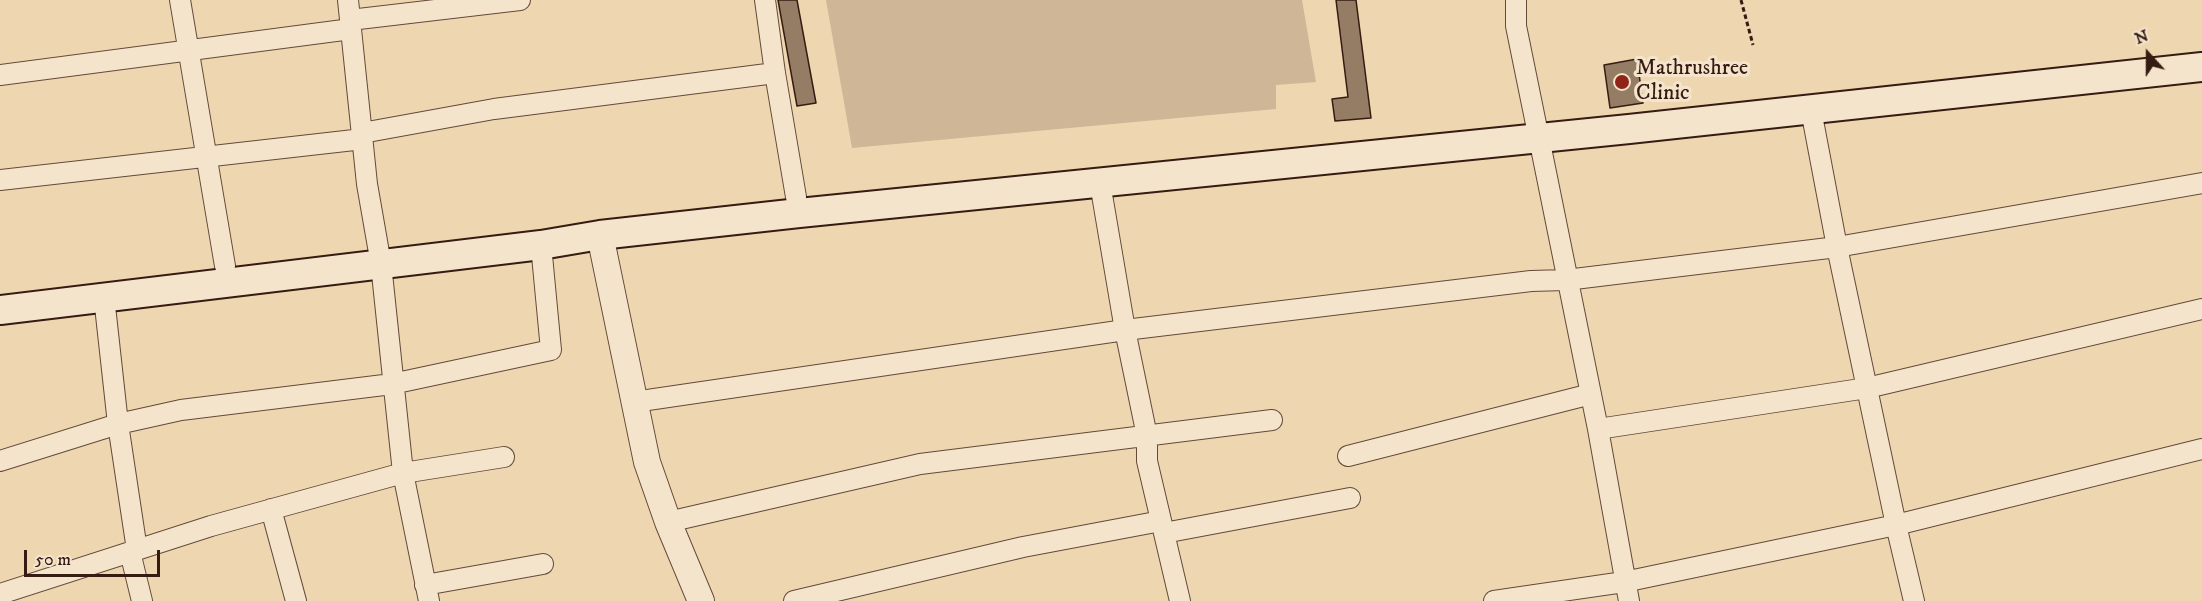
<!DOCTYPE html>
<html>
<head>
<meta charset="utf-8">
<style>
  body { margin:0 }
  #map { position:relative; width:2202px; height:601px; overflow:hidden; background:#eed6b1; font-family:"IM FELL DW Pica",serif }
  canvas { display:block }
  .north { position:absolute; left:2118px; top:24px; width:60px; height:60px; -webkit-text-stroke:4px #f4e4cc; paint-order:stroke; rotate:339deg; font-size:16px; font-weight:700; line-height:24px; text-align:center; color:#351b11 }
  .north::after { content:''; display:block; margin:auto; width:21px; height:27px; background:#351b11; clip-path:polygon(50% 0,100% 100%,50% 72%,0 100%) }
  .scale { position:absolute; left:24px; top:550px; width:136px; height:27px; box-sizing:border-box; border:3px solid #351b11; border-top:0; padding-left:8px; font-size:18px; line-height:21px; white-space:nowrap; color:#351b11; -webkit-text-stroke:4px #f4e4cc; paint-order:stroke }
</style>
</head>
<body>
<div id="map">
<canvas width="2202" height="601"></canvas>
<div class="north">N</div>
<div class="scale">50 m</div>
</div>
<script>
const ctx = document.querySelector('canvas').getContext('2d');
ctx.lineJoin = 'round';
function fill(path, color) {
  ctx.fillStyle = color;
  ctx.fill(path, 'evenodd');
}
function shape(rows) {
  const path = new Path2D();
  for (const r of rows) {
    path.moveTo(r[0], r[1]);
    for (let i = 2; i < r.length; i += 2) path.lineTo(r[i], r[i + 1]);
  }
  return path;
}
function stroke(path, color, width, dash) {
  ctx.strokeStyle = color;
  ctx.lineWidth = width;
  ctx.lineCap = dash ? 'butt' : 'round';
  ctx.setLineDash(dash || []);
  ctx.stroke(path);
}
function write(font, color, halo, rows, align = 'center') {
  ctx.font = font + ' "IM FELL DW Pica",serif';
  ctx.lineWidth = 6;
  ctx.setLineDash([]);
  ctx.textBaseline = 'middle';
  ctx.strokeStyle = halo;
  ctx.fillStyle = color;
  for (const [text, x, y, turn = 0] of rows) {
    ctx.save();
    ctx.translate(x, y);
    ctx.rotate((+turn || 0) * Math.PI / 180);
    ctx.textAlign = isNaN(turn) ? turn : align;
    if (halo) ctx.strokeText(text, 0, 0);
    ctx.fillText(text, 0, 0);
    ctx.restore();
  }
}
fill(shape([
  [826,0,1302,0,1316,82,1276,85,1276,109,852,148]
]), '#cfb696');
const building = shape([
  [778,0,797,0,816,103,797,106,778,0],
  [1336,0,1356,0,1371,118,1335,121,1332,99,1348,97,1336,0],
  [1637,59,1643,103,1610,108,1604,65,1637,59]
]);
fill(building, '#957c64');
stroke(building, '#351b11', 1.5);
const minor = shape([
  [180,0,225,266],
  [348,0,367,184,381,264,403,473,429,601],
  [765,0,775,73,796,197],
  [1516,0,1516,26,1536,124],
  [350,20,520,0],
  [0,75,351,29],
  [1811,110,1837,247,1896,525,1914,601],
  [362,133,494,109,775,73],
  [1539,138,1598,429,1629,601],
  [0,180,363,139],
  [1100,183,1125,330,1147,436,1147,461,1180,601],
  [104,297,118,424,137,550],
  [634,402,1125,330,1531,281,1566,280,1837,247,2202,183],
  [1598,429,1867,388,2202,309],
  [1348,456,1591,394],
  [0,461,118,424,181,410,392,384,551,350,541,245],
  [271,509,296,601],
  [668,522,920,464,1272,420],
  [1164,533,1350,498],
  [130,552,142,601],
  [425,585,543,564],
  [0,594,211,526,403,473,504,457],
  [794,601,1023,547,1161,521],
  [1494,601,1624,582,1896,525,2202,449]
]);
const tertiary = shape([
  [600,235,647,462,668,522,701,601]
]);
const secondary = shape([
  [0,310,541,245,600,235,799,213,1629,129,2202,67]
]);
stroke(minor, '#634a39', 22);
stroke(tertiary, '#634a39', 28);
stroke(secondary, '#351b11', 32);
stroke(shape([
  [1741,0,1753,45]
]), '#351b11', 3, [4.5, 3]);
stroke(minor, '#f4e4cc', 20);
stroke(tertiary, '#f4e4cc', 26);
stroke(secondary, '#f4e4cc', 28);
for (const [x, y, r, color] of [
  [1622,82,8,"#8f2418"]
]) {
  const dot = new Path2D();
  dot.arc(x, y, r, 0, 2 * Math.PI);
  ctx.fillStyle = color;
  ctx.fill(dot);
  stroke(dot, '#f4e4cc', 2);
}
write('22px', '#351b11', '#f4e4cc', [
  ["Mathrushree",1636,69],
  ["Clinic",1636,94]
], 'left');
</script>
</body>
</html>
